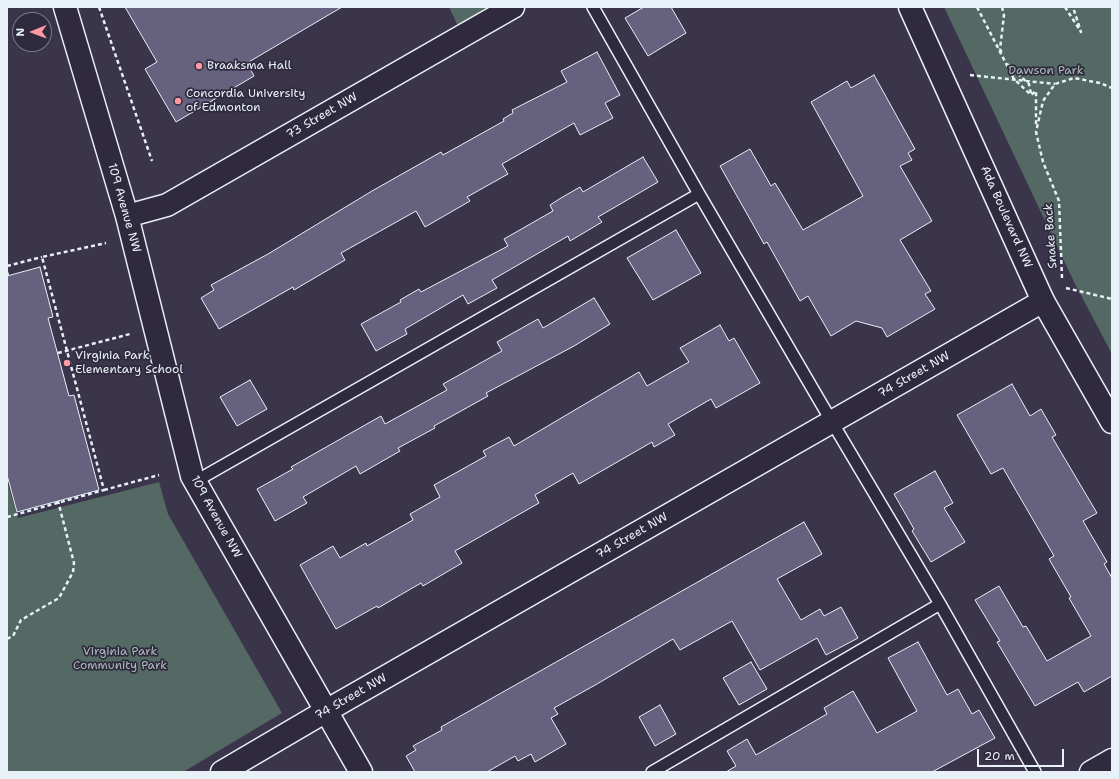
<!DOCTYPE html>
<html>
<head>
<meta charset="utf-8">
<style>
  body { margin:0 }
  #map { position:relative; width:1119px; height:779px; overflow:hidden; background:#3a354a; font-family:"Shantell Sans",sans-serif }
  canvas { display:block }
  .frame { position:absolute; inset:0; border:8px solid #e8f1f8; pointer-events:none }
  .north { position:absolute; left:12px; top:12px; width:40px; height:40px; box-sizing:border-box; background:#2f2a3d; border:1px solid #797a88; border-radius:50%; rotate:269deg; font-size:11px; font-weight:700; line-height:16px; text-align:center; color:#e8f1f8 }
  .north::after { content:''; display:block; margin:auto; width:14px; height:18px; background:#ff9aa2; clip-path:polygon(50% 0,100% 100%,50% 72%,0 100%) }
  .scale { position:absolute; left:977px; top:749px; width:87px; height:18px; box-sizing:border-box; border:2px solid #e8f1f8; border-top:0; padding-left:5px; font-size:12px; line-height:14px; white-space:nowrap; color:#e8f1f8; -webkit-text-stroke:3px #2f2a3d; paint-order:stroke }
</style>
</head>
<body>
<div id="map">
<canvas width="1119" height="779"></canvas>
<div class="frame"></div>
<div class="north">N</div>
<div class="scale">20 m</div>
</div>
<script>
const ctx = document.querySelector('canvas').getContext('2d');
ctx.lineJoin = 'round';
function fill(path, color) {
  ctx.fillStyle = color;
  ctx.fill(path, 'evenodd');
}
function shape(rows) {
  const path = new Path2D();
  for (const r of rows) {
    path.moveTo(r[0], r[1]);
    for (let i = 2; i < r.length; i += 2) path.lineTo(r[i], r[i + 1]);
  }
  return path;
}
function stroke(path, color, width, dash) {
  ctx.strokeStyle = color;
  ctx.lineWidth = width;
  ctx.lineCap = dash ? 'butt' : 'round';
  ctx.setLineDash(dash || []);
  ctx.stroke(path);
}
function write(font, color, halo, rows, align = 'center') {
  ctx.font = font + ' "Shantell Sans",sans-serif';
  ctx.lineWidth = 3.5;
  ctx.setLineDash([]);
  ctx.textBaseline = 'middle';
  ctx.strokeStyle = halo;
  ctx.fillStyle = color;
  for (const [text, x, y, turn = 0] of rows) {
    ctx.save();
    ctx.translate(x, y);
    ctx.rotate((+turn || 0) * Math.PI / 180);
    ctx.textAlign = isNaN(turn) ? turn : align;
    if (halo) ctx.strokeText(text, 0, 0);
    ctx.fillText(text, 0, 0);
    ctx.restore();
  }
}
fill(shape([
  [449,7,513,7,462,35],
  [944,7,1112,7,1112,354,1074,282],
  [7,481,18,518,159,482,168,514,282,713,183,772,7,772]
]), '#546963');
const building = shape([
  [125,7,342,7,247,63,254,76,176,122,145,69,157,62,125,7],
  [644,7,671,7,686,33,648,56,625,18,644,7],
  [597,52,620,95,605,103,613,118,580,135,574,123,502,164,508,174,467,197,470,201,425,227,416,211,341,253,345,260,294,290,293,287,219,329,201,298,214,290,211,285,268,254,372,191,441,152,443,155,504,121,503,119,513,113,512,110,567,82,561,71,597,52],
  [874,75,915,149,908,153,912,160,900,166,932,221,900,240,931,291,925,294,935,309,887,337,882,328,856,321,831,336,808,296,800,301,767,242,764,244,720,166,750,149,771,186,775,183,803,230,863,196,811,102,847,81,851,88,874,75],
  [643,157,658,182,598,217,602,222,570,241,568,236,492,280,497,288,468,304,463,295,405,329,407,334,376,351,361,324,401,302,400,300,419,289,421,292,508,246,504,239,553,211,550,205,561,198,580,187,583,192,643,157],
  [676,230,701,273,653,300,627,258,676,230],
  [40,267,53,317,48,318,69,396,74,395,99,490,17,512,7,475,7,276,40,267],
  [594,298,610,324,574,346,486,393,488,396,434,426,435,428,398,448,400,451,360,474,356,466,303,497,307,503,275,521,257,489,293,469,291,467,381,416,385,424,447,390,443,384,502,351,497,342,538,319,543,328,594,298],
  [720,325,729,341,734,338,760,383,716,408,711,399,668,424,675,435,654,447,652,442,579,484,573,473,535,495,539,503,455,551,462,563,423,586,421,583,378,608,377,606,336,629,300,565,333,546,340,558,366,543,367,546,413,520,410,514,440,497,434,485,486,456,483,451,509,437,514,446,639,372,647,386,689,362,680,348,720,325],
  [250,380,267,409,237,426,220,397,250,380],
  [1012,384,1030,416,1041,409,1056,435,1052,437,1097,513,1083,521,1107,562,1104,564,1112,578,1112,676,1084,692,1078,682,1035,706,997,642,1000,641,975,600,999,586,1023,627,1026,626,1047,661,1091,636,1069,598,1071,597,1049,559,1054,556,1003,468,991,474,957,415,1012,384],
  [935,471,953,503,944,508,965,542,931,562,912,531,914,529,894,494,935,471],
  [804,522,822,554,777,579,801,620,820,609,824,616,841,607,858,638,826,655,817,638,760,670,732,621,680,650,673,639,597,684,554,708,558,714,551,718,566,744,535,762,531,754,518,761,515,756,487,772,415,772,406,756,416,750,413,746,442,730,441,727,804,522],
  [918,642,947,695,958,689,972,714,979,710,995,738,932,772,726,772,736,766,727,751,747,739,756,755,827,714,824,708,853,691,877,733,917,711,888,658,918,642],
  [751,662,767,689,739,705,723,678,751,662],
  [660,705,676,734,655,746,639,717,660,705]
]);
fill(building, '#65617e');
stroke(building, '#e8f1f8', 1);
const lane = shape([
  [593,7,699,194,832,422,940,604,1035,772],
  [196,481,699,194],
  [652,772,940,604]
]);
const street = shape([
  [65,7,127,216,192,476,361,772],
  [127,216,167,205,513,7],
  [1043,301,1112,422],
  [1091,772,1112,760]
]);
const secondary = shape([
  [222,772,326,711,1043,301,910,7]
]);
stroke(lane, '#e8f1f8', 14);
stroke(street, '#e8f1f8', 25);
stroke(secondary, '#e8f1f8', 25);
stroke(shape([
  [99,7,152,161],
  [977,7,1014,79,1031,95,1036,91,1036,126],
  [1002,7,1004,15,1000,49,1002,53],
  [1065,7,1081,32,1073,7],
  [1007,64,1029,84,1031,94],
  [970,75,1055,84],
  [7,266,42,257],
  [7,272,8,276],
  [1062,278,1059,201,1043,162,1036,132,1043,101,1055,84,1074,78,1100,83,1112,88],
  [1066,288,1112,299],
  [58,353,130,334],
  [104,490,159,475],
  [7,517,104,490,42,257,106,243],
  [7,639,13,636,21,620,59,598,73,572,74,563,58,501]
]), '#e8f1f8', 2.5, [4, 3]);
stroke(lane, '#2f2a3d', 11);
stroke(street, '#2f2a3d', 22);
stroke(secondary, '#2f2a3d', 22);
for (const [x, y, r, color] of [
  [199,66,4,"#ff9aa2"],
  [178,101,4,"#ff9aa2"],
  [67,363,4,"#ff9aa2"]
]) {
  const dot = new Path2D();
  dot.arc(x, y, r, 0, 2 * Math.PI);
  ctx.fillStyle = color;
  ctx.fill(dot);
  stroke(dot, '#2f2a3d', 1.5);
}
write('12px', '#e8f1f8', '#2f2a3d', [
  ["Braaksma Hall",207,66],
  ["Concordia University",186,94],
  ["of Edmonton",186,108],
  ["Virginia Park",75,356],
  ["Elementary School",75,370]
], 'left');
write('12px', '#adbbbc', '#2f2a3d', [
  ["Dawson Park",1046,71],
  ["Virginia Park",120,652],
  ["Community Park",120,666]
]);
write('12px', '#e8f1f8', '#2f2a3d', [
  ["73 Street NW",322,116,-30],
  ["109 Avenue NW",124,208,74],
  ["Ada Boulevard NW",1006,217,66],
  ["Snake Back",1051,236,-94],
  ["74 Street NW",914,375,-30],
  ["109 Avenue NW",216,517,61],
  ["74 Street NW",632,536,-30],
  ["74 Street NW",351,697,-30]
]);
</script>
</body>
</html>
